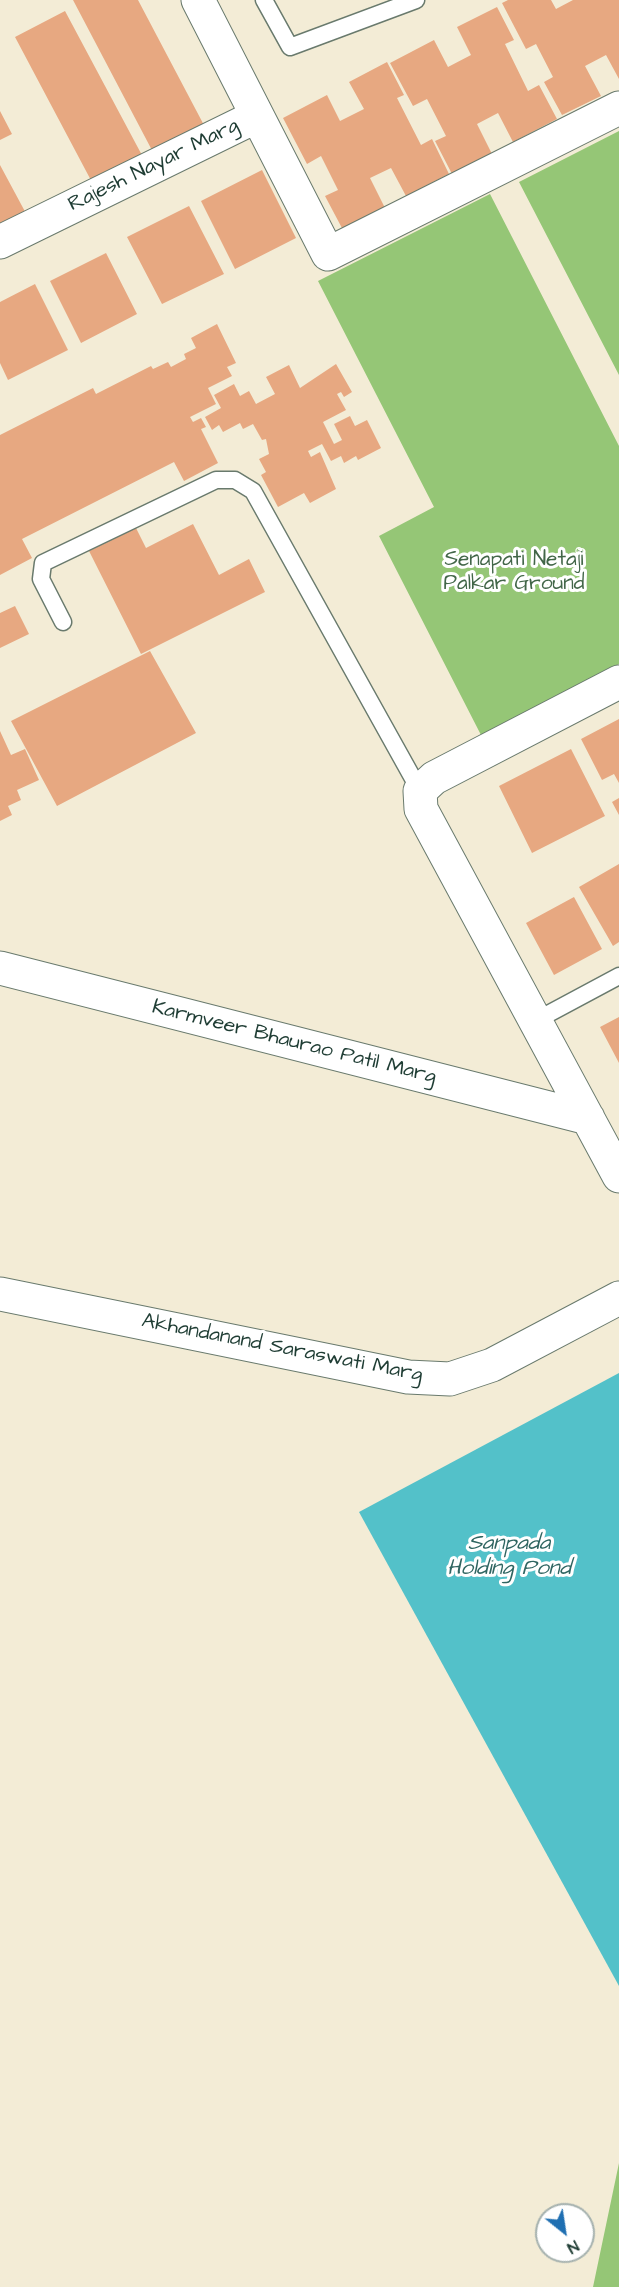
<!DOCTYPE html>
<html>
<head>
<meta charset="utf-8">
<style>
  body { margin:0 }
  #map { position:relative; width:619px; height:2287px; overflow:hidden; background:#f3ecd6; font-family:"Architects Daughter",sans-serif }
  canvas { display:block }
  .north { position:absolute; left:535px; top:2203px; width:60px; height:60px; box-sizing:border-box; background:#fff; border:2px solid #a5b1ae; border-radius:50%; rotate:150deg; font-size:16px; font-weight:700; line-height:24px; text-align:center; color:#1f3d34 }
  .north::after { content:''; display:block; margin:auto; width:21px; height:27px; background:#1f6fb2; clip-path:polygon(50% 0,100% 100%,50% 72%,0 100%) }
</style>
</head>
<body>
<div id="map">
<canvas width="619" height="2287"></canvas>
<div class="north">N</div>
</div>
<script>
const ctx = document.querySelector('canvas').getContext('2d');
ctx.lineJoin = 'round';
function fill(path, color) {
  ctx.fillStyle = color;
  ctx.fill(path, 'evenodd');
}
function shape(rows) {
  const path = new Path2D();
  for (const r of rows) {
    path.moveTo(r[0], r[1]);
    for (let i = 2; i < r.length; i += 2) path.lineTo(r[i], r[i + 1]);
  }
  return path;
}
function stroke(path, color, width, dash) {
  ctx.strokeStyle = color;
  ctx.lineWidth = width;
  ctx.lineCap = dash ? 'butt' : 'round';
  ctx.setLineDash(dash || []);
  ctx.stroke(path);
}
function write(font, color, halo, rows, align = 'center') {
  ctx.font = font + ' "Architects Daughter",sans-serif';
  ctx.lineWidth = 6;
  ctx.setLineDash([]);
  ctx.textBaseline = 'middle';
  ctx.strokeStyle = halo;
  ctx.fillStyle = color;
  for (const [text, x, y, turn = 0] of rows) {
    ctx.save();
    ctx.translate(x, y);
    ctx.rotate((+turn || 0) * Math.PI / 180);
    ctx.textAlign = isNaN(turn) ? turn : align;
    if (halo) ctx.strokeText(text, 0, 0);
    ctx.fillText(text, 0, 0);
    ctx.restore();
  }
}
fill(shape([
  [619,131,619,375,519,182],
  [490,194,619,446,619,664,481,735,379,536,434,507,318,281],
  [619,2163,619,2287,593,2287]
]), '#95c676');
fill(shape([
  [619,1373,619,1986,359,1512]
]), '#53c1c9');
fill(shape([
  [73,0,138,0,206,129,155,156],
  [508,0,551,0,556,9,573,0,619,0,619,79,606,55,585,66,601,96,562,115,544,82,553,77,536,44,526,49,502,3],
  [497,7,514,40,505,44,528,91,539,85,557,119,513,142,498,113,477,124,492,154,452,174,435,141,446,136,427,99,413,106,390,63,434,40,448,67,471,55,457,27],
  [65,11,144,159,94,186,15,37],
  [387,62,404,95,397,98,421,145,432,139,449,174,406,196,391,168,370,178,385,208,343,230,325,196,338,190,321,156,307,164,283,118,327,95,340,121,364,109,349,82],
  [0,111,12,134,0,140],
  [0,165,29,219,0,234],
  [262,170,296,238,235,269,201,201],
  [189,206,224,274,162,304,127,237],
  [106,253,137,314,81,343,50,281],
  [35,284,68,350,8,380,0,363,0,302],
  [217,324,236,363,227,367,232,376,208,388,216,404,190,417,193,422,201,418,206,427,201,429,218,463,184,481,174,462,22,539,32,558,0,575,0,435,93,388,96,394,151,366,153,369,168,362,171,367,186,359,184,354,196,348,191,338],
  [336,364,352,392,344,397,341,392,337,394,346,410,323,422,334,444,342,440,334,424,350,416,355,426,367,420,381,448,358,460,356,456,344,463,341,456,331,461,322,444,308,451,311,457,320,452,336,489,310,503,304,493,278,507,261,475,266,472,259,459,269,454,266,439,262,440,253,424,243,429,240,423,223,432,219,425,212,430,205,417,221,408,214,395,234,384,240,396,249,391,256,404,275,394,266,377,289,365,300,388],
  [193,524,219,575,249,559,265,592,141,654,89,551,136,528,146,548],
  [15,606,29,634,0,648,0,613],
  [150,651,196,733,57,806,11,721],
  [619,719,619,783,614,774,602,780,581,739],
  [0,731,11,755,25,749,39,780,17,790,21,800,8,806,12,815,0,821],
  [571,749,605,816,532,853,499,786],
  [619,798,619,815,612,802],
  [619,864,619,942,613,946,579,887],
  [574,897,602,949,554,975,526,923],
  [619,1017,619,1063,600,1027]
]), '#e7a881');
const lane = shape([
  [264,0,290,47,416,0],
  [63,622,41,579,43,563,216,480,235,480,253,491,420,791],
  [535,1021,619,976]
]);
const street = shape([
  [198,0,328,254,619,108],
  [0,242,257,116],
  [619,682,434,778,420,791,421,809,619,1176],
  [0,968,588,1118],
  [0,1294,408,1377,450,1379,492,1365,619,1298]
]);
stroke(lane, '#697a6d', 19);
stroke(street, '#697a6d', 35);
stroke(lane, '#fff', 16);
stroke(street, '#fff', 33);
write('21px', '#1f3d34', '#fff', [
  ["Rajesh Nayar Marg",154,166,-26],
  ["Karmveer Bhaurao Patil Marg",294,1043,14],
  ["Akhandanand Saraswati Marg",282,1349,11]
]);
write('21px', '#426648', '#fff', [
  ["Senapati Netaji",514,561],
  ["Palkar Ground",514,585]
]);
write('italic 22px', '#2f6561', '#fff', [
  ["Sanpada",509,1544],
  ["Holding Pond",509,1569]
]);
</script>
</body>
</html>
